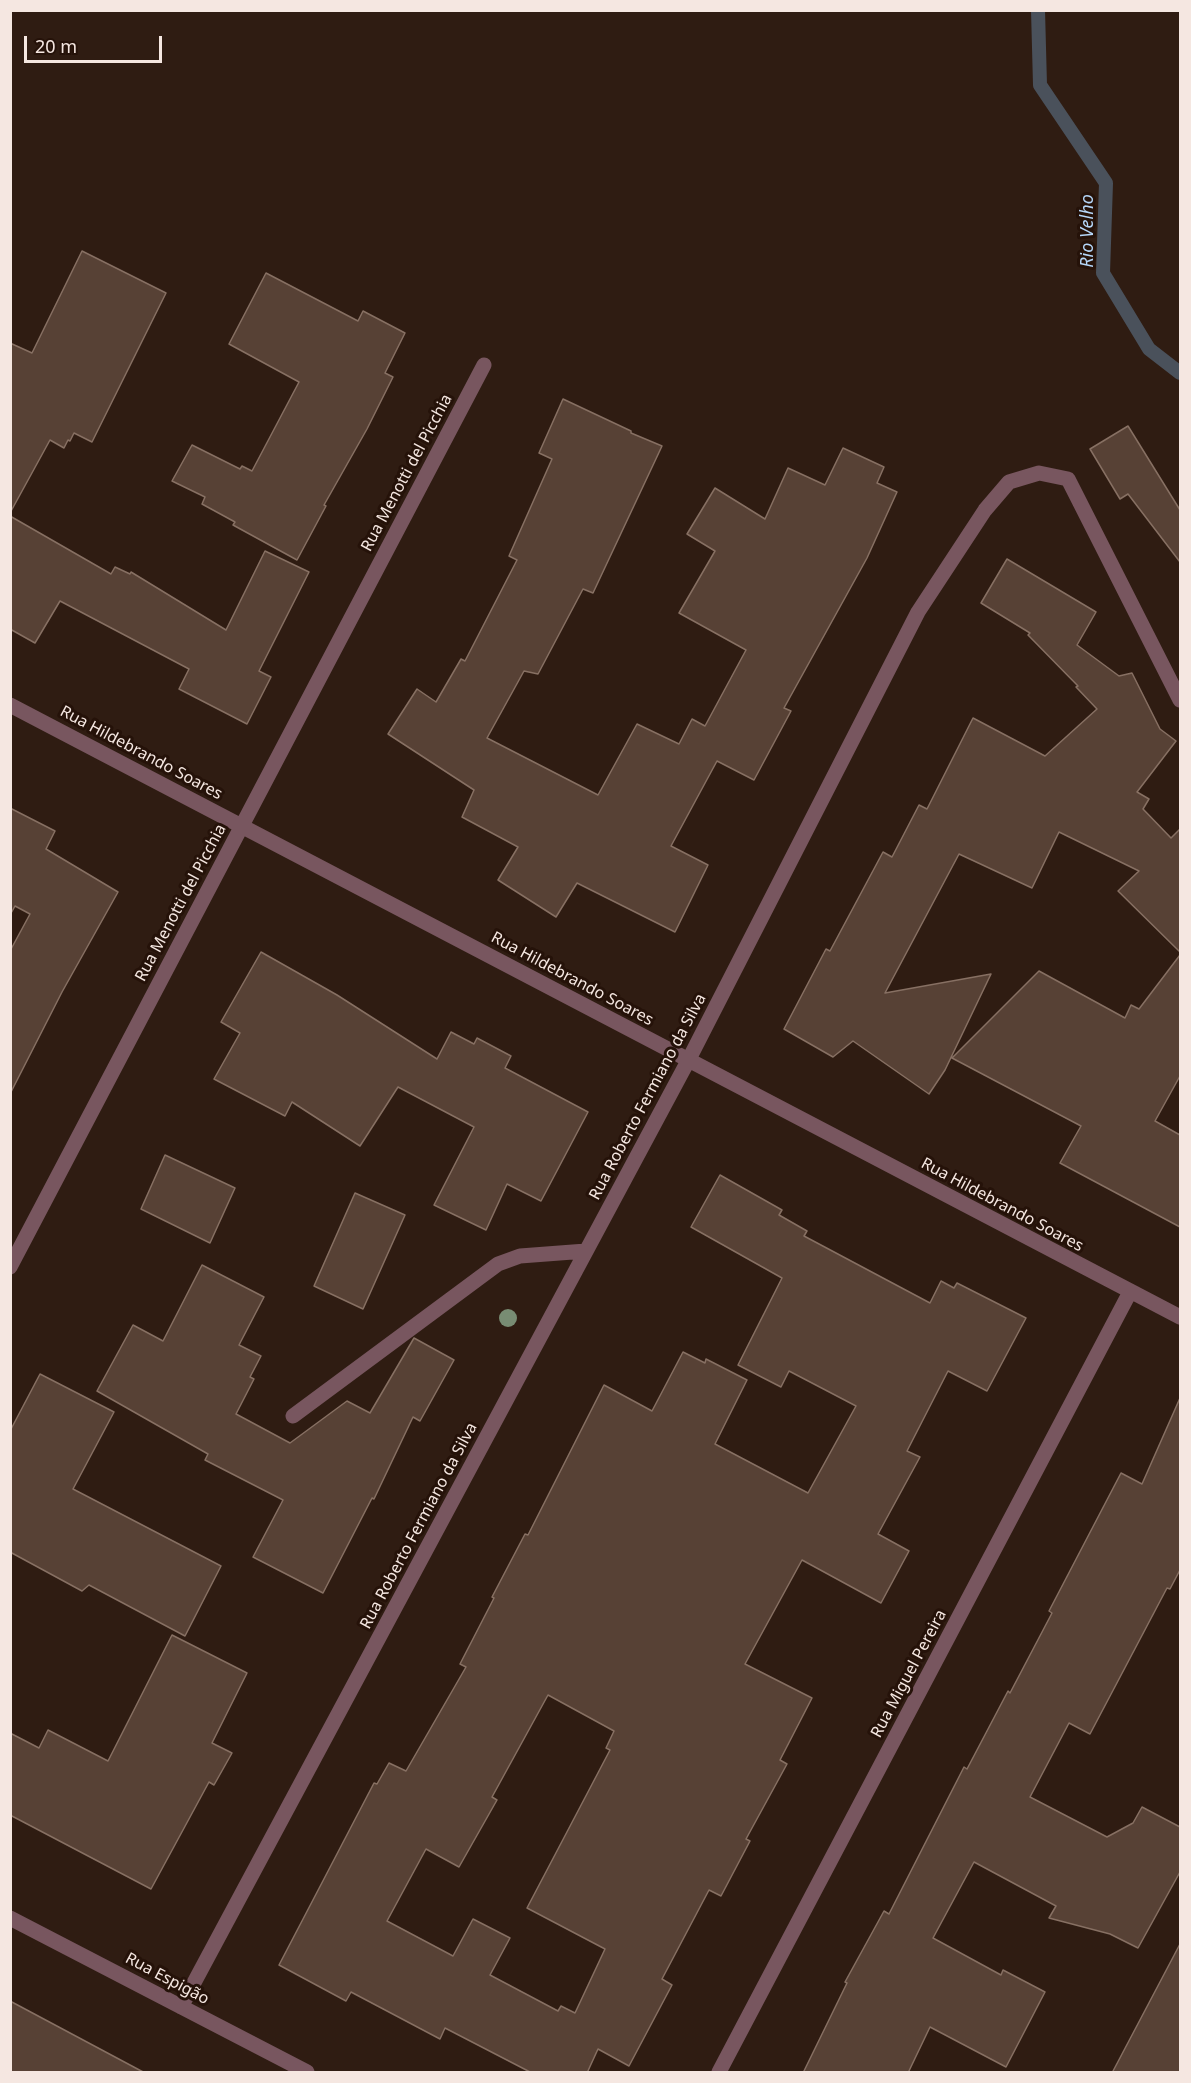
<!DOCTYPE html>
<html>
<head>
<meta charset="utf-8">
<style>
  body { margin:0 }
  #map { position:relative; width:1191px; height:2083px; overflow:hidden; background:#2f1c12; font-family:"Noto Sans",sans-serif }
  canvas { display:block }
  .frame { position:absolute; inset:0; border:12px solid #f5e7e1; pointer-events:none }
  .scale { position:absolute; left:24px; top:36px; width:138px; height:27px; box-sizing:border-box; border:3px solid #f5e7e1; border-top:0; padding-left:8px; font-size:18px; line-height:21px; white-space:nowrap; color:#f5e7e1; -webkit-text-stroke:4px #251209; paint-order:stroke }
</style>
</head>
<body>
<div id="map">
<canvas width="1191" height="2083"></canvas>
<div class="frame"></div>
<div class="scale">20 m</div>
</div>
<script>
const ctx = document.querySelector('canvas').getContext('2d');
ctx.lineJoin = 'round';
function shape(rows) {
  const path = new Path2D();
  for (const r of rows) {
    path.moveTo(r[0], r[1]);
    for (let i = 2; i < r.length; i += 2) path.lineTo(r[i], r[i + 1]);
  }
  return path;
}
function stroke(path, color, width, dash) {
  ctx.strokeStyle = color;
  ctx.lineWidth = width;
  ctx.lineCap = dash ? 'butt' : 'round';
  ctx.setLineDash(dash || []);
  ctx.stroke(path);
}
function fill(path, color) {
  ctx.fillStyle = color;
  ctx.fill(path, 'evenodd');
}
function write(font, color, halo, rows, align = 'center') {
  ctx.font = font + ' "Noto Sans",sans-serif';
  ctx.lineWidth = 6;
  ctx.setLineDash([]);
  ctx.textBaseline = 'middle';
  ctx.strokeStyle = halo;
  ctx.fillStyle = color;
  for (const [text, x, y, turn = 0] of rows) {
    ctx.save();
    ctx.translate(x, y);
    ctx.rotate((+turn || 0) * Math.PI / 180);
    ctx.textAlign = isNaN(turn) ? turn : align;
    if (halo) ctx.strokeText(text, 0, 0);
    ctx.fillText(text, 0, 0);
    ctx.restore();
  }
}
stroke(shape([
  [1038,10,1040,85,1106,183,1103,273,1149,349,1180,373]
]), '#4a515b', 14);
const building = shape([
  [82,251,166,293,92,442,74,433,70,441,68,440,64,448,50,440,10,513,10,343,32,353,82,251],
  [266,273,358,321,363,311,405,333,385,373,393,377,367,429,324,505,326,506,297,560,233,525,235,522,202,504,205,497,172,481,192,445,240,469,242,466,252,471,299,382,229,344,266,273],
  [563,399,631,431,631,433,662,446,593,593,583,589,538,674,524,671,487,738,598,795,637,724,679,744,692,719,705,726,746,650,679,613,715,551,687,534,715,488,765,519,788,468,825,485,843,448,884,467,877,483,897,492,867,558,784,708,791,711,754,780,717,761,671,846,708,865,675,932,577,883,556,917,498,880,518,847,462,817,474,790,388,734,417,689,436,702,461,659,465,661,517,560,509,556,552,459,539,453,563,399],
  [1128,426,1180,510,1180,562,1128,494,1120,499,1090,449,1128,426],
  [10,516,111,574,115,567,130,574,131,572,226,630,265,551,309,572,259,671,271,677,247,724,179,689,189,669,60,601,35,643,10,629,10,516],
  [1007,559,1096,612,1077,645,1119,676,1132,673,1160,729,1176,741,1137,792,1149,799,1143,809,1171,838,1180,829,1180,952,1118,891,1139,871,1059,832,1032,888,959,854,885,993,991,974,945,1070,929,1094,853,1041,833,1057,784,1029,826,949,830,951,883,852,892,857,919,805,927,809,973,718,1045,756,1097,709,1076,687,1078,686,1028,635,1030,633,981,603,1007,559],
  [10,808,55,831,46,849,118,892,62,992,10,1094,10,951,30,914,15,906,10,915,10,808],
  [261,952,337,995,437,1059,451,1032,474,1044,477,1038,511,1056,505,1068,588,1112,541,1201,507,1184,486,1230,434,1205,474,1127,398,1087,360,1146,292,1102,285,1116,214,1079,240,1033,221,1022,261,952],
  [1180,955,1180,1076,1155,1121,1180,1135,1180,1227,1060,1163,1081,1126,952,1058,1039,971,1125,1018,1131,1005,1139,1009,1180,955],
  [165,1155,235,1188,210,1243,141,1209,165,1155],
  [720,1175,782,1210,779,1215,807,1231,804,1236,930,1303,941,1281,954,1288,957,1283,1026,1318,987,1391,948,1371,907,1451,920,1457,878,1534,909,1551,881,1603,802,1560,745,1664,812,1698,780,1760,787,1764,746,1839,750,1841,721,1896,709,1890,662,1979,672,1985,629,2066,598,2049,587,2073,532,2073,445,2028,440,2039,351,1992,346,2001,279,1965,374,1783,377,1784,389,1763,406,1771,466,1667,460,1664,494,1598,492,1597,525,1534,528,1535,604,1385,652,1411,683,1352,705,1363,706,1359,747,1380,715,1444,808,1493,856,1406,789,1371,781,1387,738,1365,782,1278,691,1227,720,1175],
  [548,1695,614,1731,606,1748,610,1750,527,1908,605,1949,575,2013,561,2006,558,2011,490,1975,510,1938,473,1919,453,1956,387,1921,426,1849,459,1867,497,1800,492,1797,548,1695],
  [355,1193,405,1215,363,1309,314,1286,355,1193],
  [202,1265,264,1297,239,1345,261,1356,250,1377,254,1379,236,1414,290,1443,347,1401,370,1413,414,1338,454,1360,420,1421,413,1417,374,1499,372,1498,323,1593,253,1557,283,1500,205,1460,208,1454,97,1391,133,1325,163,1341,202,1265],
  [40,1374,114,1412,73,1489,221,1566,185,1636,89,1585,82,1591,10,1552,10,1431,40,1374],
  [1180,1398,1180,1570,1170,1589,1167,1588,1090,1734,1069,1723,1030,1797,1107,1837,1133,1823,1142,1807,1180,1827,1180,1872,1138,1948,1110,1934,1049,1918,1056,1906,974,1862,933,1938,1001,1975,1003,1970,1045,1992,1006,2067,930,2027,908,2073,803,2073,847,1983,845,1982,884,1911,889,1914,964,1767,967,1769,1008,1691,1010,1693,1052,1613,1049,1611,1121,1473,1142,1484,1180,1398],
  [172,1635,247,1673,212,1743,232,1753,214,1785,209,1782,151,1889,10,1815,10,1733,39,1748,48,1730,108,1761,172,1635],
  [1180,1944,1180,2073,1112,2073,1180,1944],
  [10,2001,145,2073,10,2073,10,2001]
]);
fill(building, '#574135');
stroke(building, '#877063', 1.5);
stroke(shape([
  [10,705,1180,1317],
  [10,1267,484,365],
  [293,1416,498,1264,520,1256,586,1251],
  [10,1918,307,2072],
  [181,2007,688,1061,918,612,985,510,1009,482,1039,473,1068,479,1180,700],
  [719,2072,1130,1292]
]), '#78565f', 15);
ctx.fillStyle = '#788c73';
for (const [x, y] of [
  [508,1318]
]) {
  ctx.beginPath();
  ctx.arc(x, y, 9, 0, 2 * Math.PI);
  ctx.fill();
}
write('16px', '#f5e7e1', '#251209', [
  ["Rua Menotti del Picchia",407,473,-62],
  ["Rua Hildebrando Soares",141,753,28],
  ["Rua Menotti del Picchia",181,903,-62],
  ["Rua Hildebrando Soares",572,979,28],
  ["Rua Roberto Fermiano da Silva",648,1097,-62],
  ["Rua Hildebrando Soares",1002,1205,28],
  ["Rua Roberto Fermiano da Silva",419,1526,-62],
  ["Rua Miguel Pereira",909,1674,-62],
  ["Rua Espigão",167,1979,28]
]);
write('italic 18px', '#b5d6f8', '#251209', [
  ["Rio Velho",1088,231,-90]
]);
</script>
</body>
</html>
